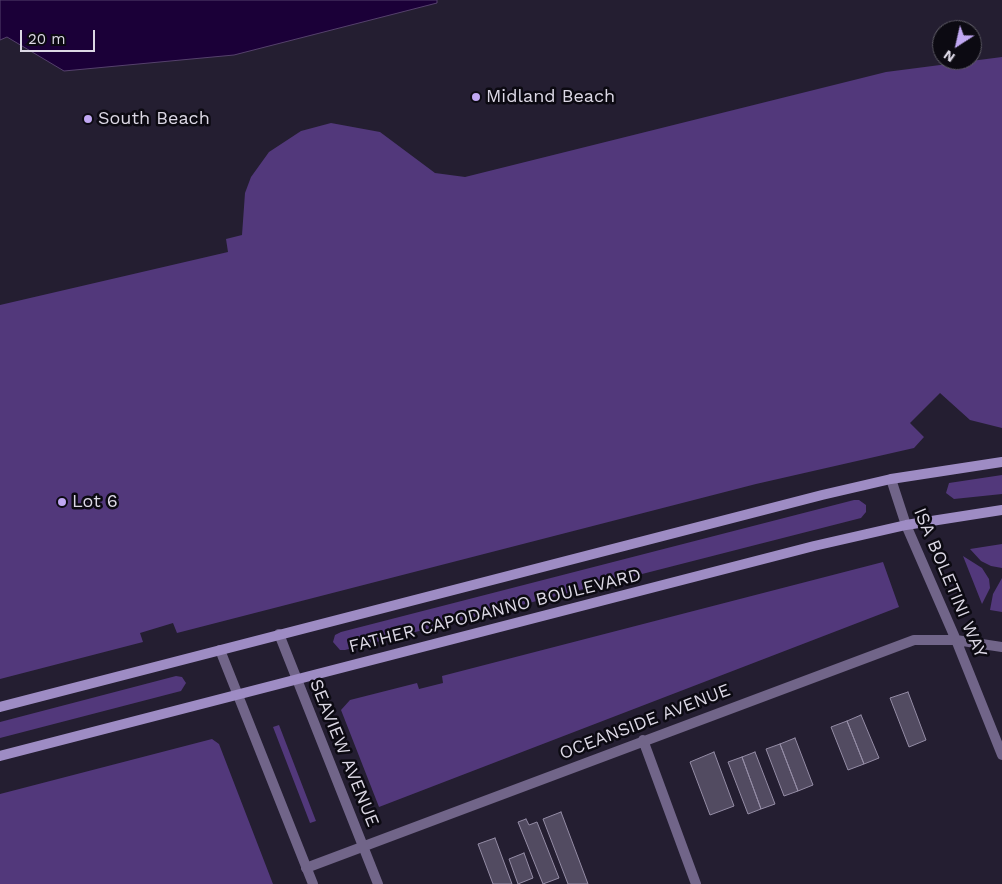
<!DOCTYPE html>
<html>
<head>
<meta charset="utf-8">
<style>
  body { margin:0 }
  #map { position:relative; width:1002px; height:884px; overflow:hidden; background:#241e31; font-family:"Work Sans",sans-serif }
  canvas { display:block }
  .north { position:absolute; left:932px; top:20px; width:50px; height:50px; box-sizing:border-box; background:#0c0a12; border:1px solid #5f5c66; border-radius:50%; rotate:215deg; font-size:14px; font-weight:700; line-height:20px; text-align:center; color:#dcd8e5 }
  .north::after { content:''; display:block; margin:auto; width:18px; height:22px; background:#c1a8f3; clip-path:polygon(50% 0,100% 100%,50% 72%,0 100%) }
  .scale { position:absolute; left:20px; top:30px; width:75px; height:22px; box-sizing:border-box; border:2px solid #dcd8e5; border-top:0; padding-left:6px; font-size:15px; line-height:18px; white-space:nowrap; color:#dcd8e5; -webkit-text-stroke:4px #0c0a12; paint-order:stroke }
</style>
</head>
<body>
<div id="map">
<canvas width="1002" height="884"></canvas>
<div class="north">N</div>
<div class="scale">20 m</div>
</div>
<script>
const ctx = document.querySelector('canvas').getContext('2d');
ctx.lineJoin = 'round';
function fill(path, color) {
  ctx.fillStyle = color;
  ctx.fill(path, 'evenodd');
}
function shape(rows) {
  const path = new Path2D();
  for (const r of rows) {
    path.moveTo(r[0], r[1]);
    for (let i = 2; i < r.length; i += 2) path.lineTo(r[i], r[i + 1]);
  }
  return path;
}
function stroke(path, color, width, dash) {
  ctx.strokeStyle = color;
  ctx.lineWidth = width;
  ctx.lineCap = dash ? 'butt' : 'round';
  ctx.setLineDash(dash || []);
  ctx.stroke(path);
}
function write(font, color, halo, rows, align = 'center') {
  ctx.font = font + ' "Work Sans",sans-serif';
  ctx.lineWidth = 5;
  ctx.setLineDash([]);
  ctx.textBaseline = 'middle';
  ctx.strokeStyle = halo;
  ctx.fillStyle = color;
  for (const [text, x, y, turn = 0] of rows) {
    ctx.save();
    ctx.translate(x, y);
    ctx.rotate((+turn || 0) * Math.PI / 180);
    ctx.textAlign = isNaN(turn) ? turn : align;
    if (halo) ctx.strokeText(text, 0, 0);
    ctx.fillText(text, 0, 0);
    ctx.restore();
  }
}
fill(shape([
  [1002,57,1002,428,970,420,940,393,910,423,924,437,914,448,756,484,177,633,173,623,140,633,143,642,0,679,0,305,228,252,226,239,242,235,245,193,251,177,269,152,301,131,331,123,380,132,435,173,465,177,886,72],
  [1002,475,1002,494,954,499,946,493,949,483],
  [854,500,859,500,866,505,866,512,861,518,345,650,340,650,333,642,335,635,341,632],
  [1002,544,1002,568,991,566,981,561,970,549],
  [963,556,982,568,989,579,990,588,982,604],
  [883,562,899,607,379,807,341,710,350,700,417,683,419,689,443,683,442,676],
  [1002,578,1002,612,990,610,993,594],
  [176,676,182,677,186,683,181,691,0,738,0,722],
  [279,725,316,821,310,823,273,727],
  [212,739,219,744,273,884,0,884,0,794]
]), '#52387b');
const water = shape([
  [0,0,437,0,437,3,234,55,64,71,7,37,0,40,0,0]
]);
fill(water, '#1b0038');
stroke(water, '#55416c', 1);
const building = shape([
  [908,692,926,740,909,747,890,698,908,692],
  [861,715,879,758,864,764,847,721,861,715],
  [847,721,864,764,848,770,831,727,847,721],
  [795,738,813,785,798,791,780,744,795,738],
  [780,744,798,791,784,796,766,749,780,744],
  [714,752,734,806,710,815,690,762,714,752],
  [755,752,775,804,761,809,742,757,755,752],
  [742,757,761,809,748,814,728,762,742,757],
  [561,812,588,884,568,884,543,819,561,812],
  [526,819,529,825,537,822,559,878,543,884,518,822,526,819],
  [495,838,512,884,493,884,478,844,495,838],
  [524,853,533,878,518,884,509,859,524,853]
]);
fill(building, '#524b61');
stroke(building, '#958da6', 1);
stroke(shape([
  [891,479,906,525,956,640,1002,755],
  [643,740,696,884],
  [306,868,914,640,956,640,1002,647]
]), '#716589', 10);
stroke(shape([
  [279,634,378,884],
  [220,650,313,884]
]), '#716589', 10);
stroke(shape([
  [0,707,822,495,891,479,1002,462],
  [0,756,814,546,906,525,1002,510]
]), '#9e8cc4', 10);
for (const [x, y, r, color] of [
  [476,97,5,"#c1a8f3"],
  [88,119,5,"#c1a8f3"],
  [62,502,5,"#c1a8f3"]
]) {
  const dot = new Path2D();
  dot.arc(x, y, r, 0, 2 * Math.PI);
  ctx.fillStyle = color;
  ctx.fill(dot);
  stroke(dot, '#0c0a12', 2);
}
write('18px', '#dcd8e5', '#0c0a12', [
  ["Midland Beach",486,97],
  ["South Beach",98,119],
  ["Lot 6",72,502]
], 'left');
write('18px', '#dcd8e5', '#0c0a12', [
  ["ISA BOLETINI WAY",950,583,67],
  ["FATHER CAPODANNO BOULEVARD",495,611,-14],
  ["OCEANSIDE AVENUE",645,722,-21],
  ["SEAVIEW AVENUE",344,753,68]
]);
</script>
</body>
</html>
